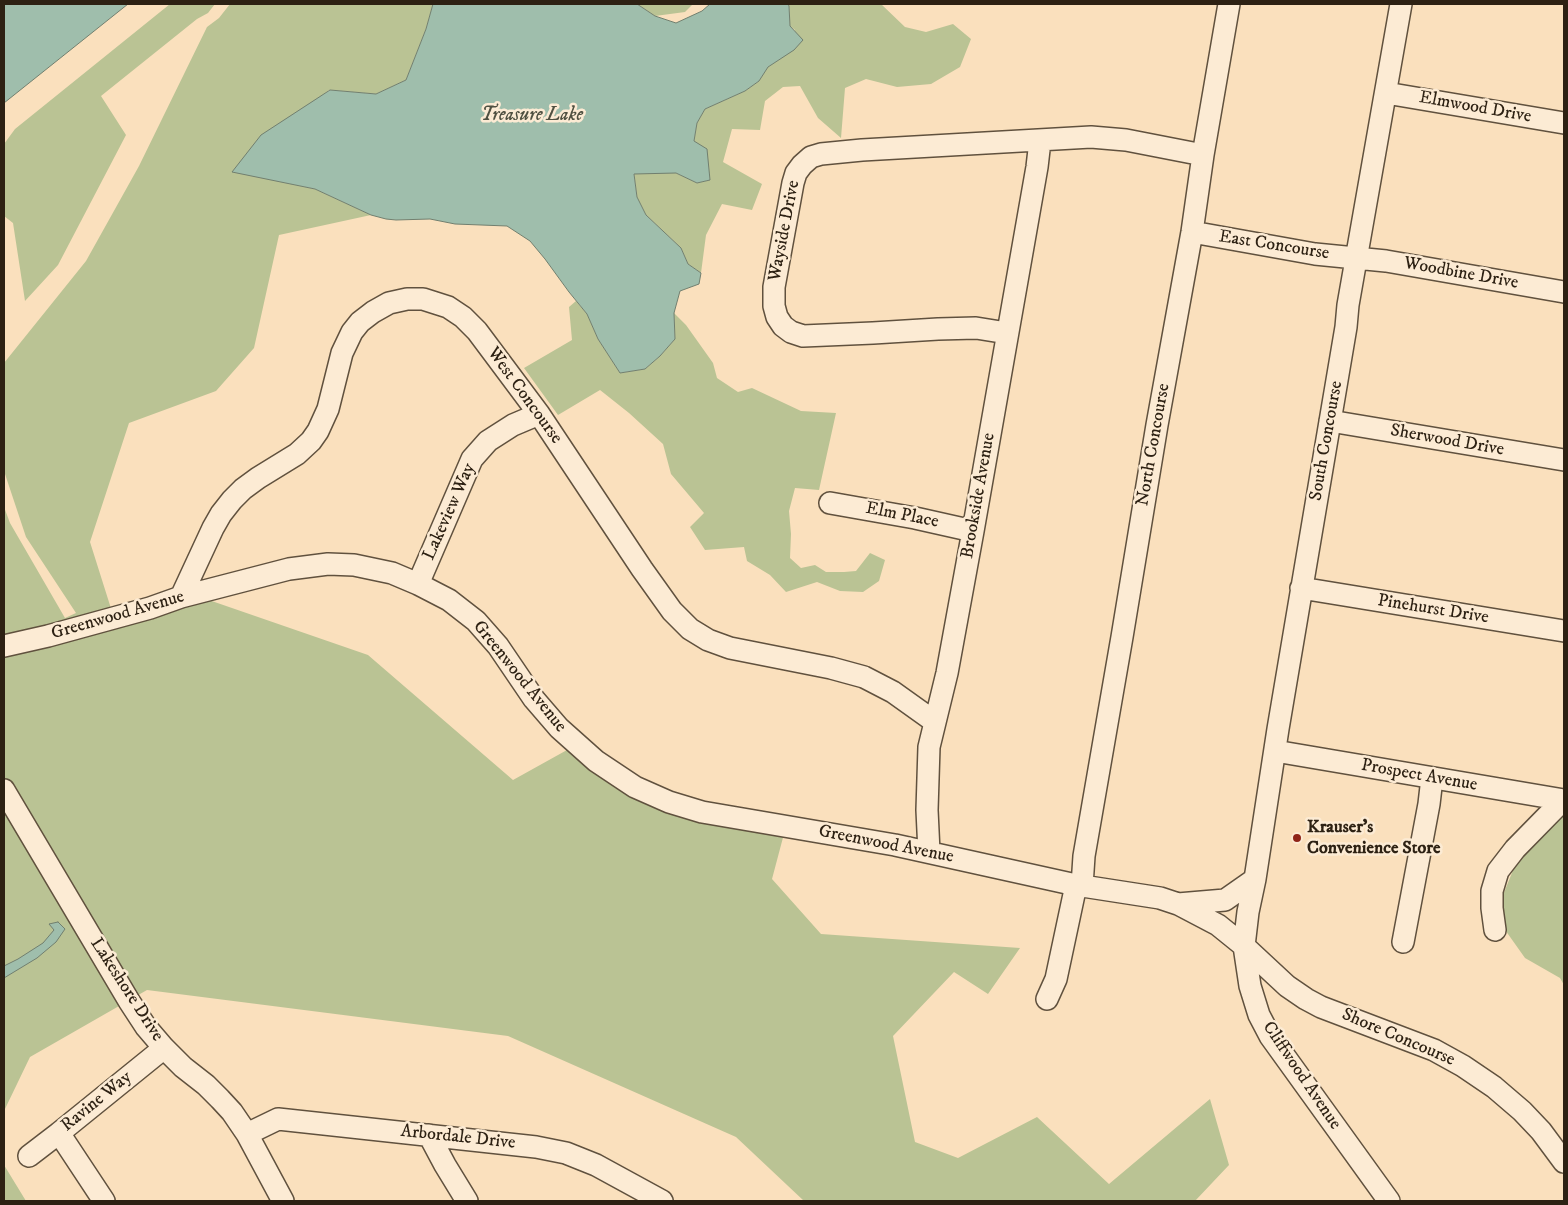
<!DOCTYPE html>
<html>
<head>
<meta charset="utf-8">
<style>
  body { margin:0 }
  #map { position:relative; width:1568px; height:1205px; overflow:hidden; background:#fae0bd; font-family:"IM FELL DW Pica",serif }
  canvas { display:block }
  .frame { position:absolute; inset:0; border:5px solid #2d2113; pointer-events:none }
</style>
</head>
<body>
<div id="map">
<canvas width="1568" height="1205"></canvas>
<div class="frame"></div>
</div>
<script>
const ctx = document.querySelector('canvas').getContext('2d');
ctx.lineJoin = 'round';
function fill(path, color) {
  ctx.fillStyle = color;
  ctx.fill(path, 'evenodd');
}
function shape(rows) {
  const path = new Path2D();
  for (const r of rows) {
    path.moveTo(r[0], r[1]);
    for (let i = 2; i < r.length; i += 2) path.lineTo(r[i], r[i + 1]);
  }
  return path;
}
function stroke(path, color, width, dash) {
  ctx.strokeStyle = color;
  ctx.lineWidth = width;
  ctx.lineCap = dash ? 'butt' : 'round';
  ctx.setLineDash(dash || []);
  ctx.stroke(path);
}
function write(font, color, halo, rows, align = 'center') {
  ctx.font = font + ' "IM FELL DW Pica",serif';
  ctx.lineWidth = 5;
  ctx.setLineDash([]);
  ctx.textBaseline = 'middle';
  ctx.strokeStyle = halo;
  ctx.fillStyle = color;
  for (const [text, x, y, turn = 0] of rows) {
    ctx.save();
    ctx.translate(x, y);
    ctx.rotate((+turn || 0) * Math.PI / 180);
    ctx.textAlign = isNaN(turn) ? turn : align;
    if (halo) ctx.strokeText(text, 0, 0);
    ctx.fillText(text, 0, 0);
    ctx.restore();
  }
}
fill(shape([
  [170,4,215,4,208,13,197,19,101,96,126,135,58,265,25,301,13,223,4,216,4,144,15,129],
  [230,4,433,4,426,29,406,80,376,94,329,90,233,171,315,189,371,215,279,235,254,348,216,391,129,423,90,542,114,618,203,598,368,655,513,780,576,745,696,813,785,830,772,879,821,934,1020,948,988,994,954,972,893,1036,915,1142,958,1158,1037,1117,1109,1184,1210,1099,1229,1165,1195,1201,804,1201,736,1137,508,1036,147,990,30,1057,4,1111,4,507,10,523,65,618,76,613,26,537,4,471,4,363,86,261,139,166,207,27,219,18],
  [637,4,693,4,685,12,655,16],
  [788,4,881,4,905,27,926,32,953,24,971,39,960,67,931,84,897,87,866,79,845,88,841,138,818,118,800,86,783,87,765,101,760,130,732,129,723,162,762,184,752,210,722,204,706,235,701,273,688,264,681,248,646,215,637,197,634,173,676,173,697,183,710,180,708,166,694,141,697,123,705,109,745,91,759,81,767,67,780,59,795,30,790,26,789,6],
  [576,301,587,314,598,339,620,373,645,369,660,356,675,339,674,313,686,325,713,363,717,378,738,392,752,388,801,411,836,413,819,490,795,488,789,511,791,534,790,558,801,568,815,565,826,572,844,572,856,571,870,553,885,560,879,581,863,592,840,591,817,582,786,592,770,575,747,561,744,547,705,550,690,527,704,513,671,474,663,444,629,413,600,390,558,415,524,368,572,340,569,307],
  [1564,813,1564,985,1560,978,1525,958,1503,927,1503,895,1518,858],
  [4,1165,26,1201,4,1201]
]), '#bac394');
const water = shape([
  [4,4,128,4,4,103,4,4],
  [433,4,637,4,655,16,676,23,702,11,710,4,788,4,789,6,790,26,803,40,794,50,768,67,759,81,745,91,705,109,697,123,694,141,707,149,710,180,697,183,676,173,634,174,637,197,646,215,681,248,688,264,701,273,699,284,680,291,674,313,675,339,660,356,645,369,620,373,598,339,587,314,569,292,545,259,530,241,507,226,455,224,430,219,396,220,386,219,371,215,315,189,232,172,261,135,330,90,376,94,406,80,426,29,433,4],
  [58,922,65,929,56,942,37,958,4,978,4,966,18,959,43,943,54,930,49,924,58,922]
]);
fill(water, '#9fbeac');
stroke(water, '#717f6f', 1);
const minor = shape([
  [1386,93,1564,123],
  [1192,232,1315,254,1386,261,1564,292],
  [1007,333,976,328,938,329,873,333,803,336,791,332,783,326,777,317,774,306,774,287,793,183,796,173,802,165,811,157,821,154,862,150,1091,137,1126,140,1203,155],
  [1330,421,1564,460],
  [830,503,915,518,973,531],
  [418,584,472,459,488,441,513,425,539,414],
  [1301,588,1564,631],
  [181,597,213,528,221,514,232,500,243,489,258,478,297,454,311,441,318,431,328,409,342,353,352,332,360,322,373,312,389,303,407,299,423,299,448,307,463,317,477,331,539,414,642,569,672,611,690,629,708,640,730,648,831,668,864,677,893,692,935,722],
  [4,646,48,636,150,608,181,597,289,569,328,564,354,565,392,573,418,584,449,600,476,621,498,646,534,699,559,728,596,761,635,787,669,802,702,812,895,845,1076,885,1160,898,1178,904,1218,925,1244,946,1287,986,1306,999,1321,1007,1434,1050,1463,1066,1494,1087,1522,1111,1541,1131,1564,1162],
  [1275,751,1564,800],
  [4,790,129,1001,146,1027,164,1048,183,1067,206,1085,220,1099,232,1112,247,1134,283,1201],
  [929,852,927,810,929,747,947,673,973,531,1037,167,1040,141],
  [1082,886,1084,856,1122,637,1157,425,1192,232,1203,155,1229,4],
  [1178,904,1225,900,1255,879],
  [1495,930,1492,908,1492,891,1498,871,1515,849,1563,800],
  [1403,942,1429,804,1432,778],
  [1047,999,1056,979,1076,885],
  [59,1133,104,1201],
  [247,1134,278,1119,536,1147,566,1153,596,1165,662,1201],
  [429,1135,445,1165,467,1201],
  [29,1156,59,1133,164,1048],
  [1389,1201,1270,1036,1259,1015,1250,986,1244,946,1248,912,1255,879,1278,729,1346,327,1348,305,1401,4]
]);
stroke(minor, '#60513e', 24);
stroke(minor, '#fcebd4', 21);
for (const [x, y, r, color] of [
  [1297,838,5,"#8f2418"]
]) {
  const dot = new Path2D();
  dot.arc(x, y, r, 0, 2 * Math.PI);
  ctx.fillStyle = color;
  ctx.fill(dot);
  stroke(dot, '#fcebd4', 2);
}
write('18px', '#2d2113', '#fcebd4', [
  ["Elmwood Drive",1475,108,10],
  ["Wayside Drive",785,231,-79],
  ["East Concourse",1274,246,9],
  ["Woodbine Drive",1461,274,10],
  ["West Concourse",524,396,54],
  ["South Concourse",1327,441,-80],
  ["Sherwood Drive",1447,441,10],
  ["North Concourse",1154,445,-80],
  ["Brookside Avenue",979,496,-80],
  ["Lakeview Way",450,512,-66],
  ["Elm Place",902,516,11],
  ["Pinehurst Drive",1433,610,9],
  ["Greenwood Avenue",118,616,-16],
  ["Greenwood Avenue",519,677,51],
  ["Prospect Avenue",1419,776,10],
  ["Greenwood Avenue",886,845,11],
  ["Lakeshore Drive",126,990,57],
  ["Shore Concourse",1398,1038,23],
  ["Cliffwood Avenue",1301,1076,56],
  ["Ravine Way",97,1102,-39],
  ["Arbordale Drive",458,1138,6]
]);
write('bold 18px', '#2d2113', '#fcebd4', [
  ["Krauser's",1307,828],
  ["Convenience Store",1307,849]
], 'left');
write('italic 19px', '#4f5041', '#fcebd4', [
  ["Treasure Lake",532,116]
]);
</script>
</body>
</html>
